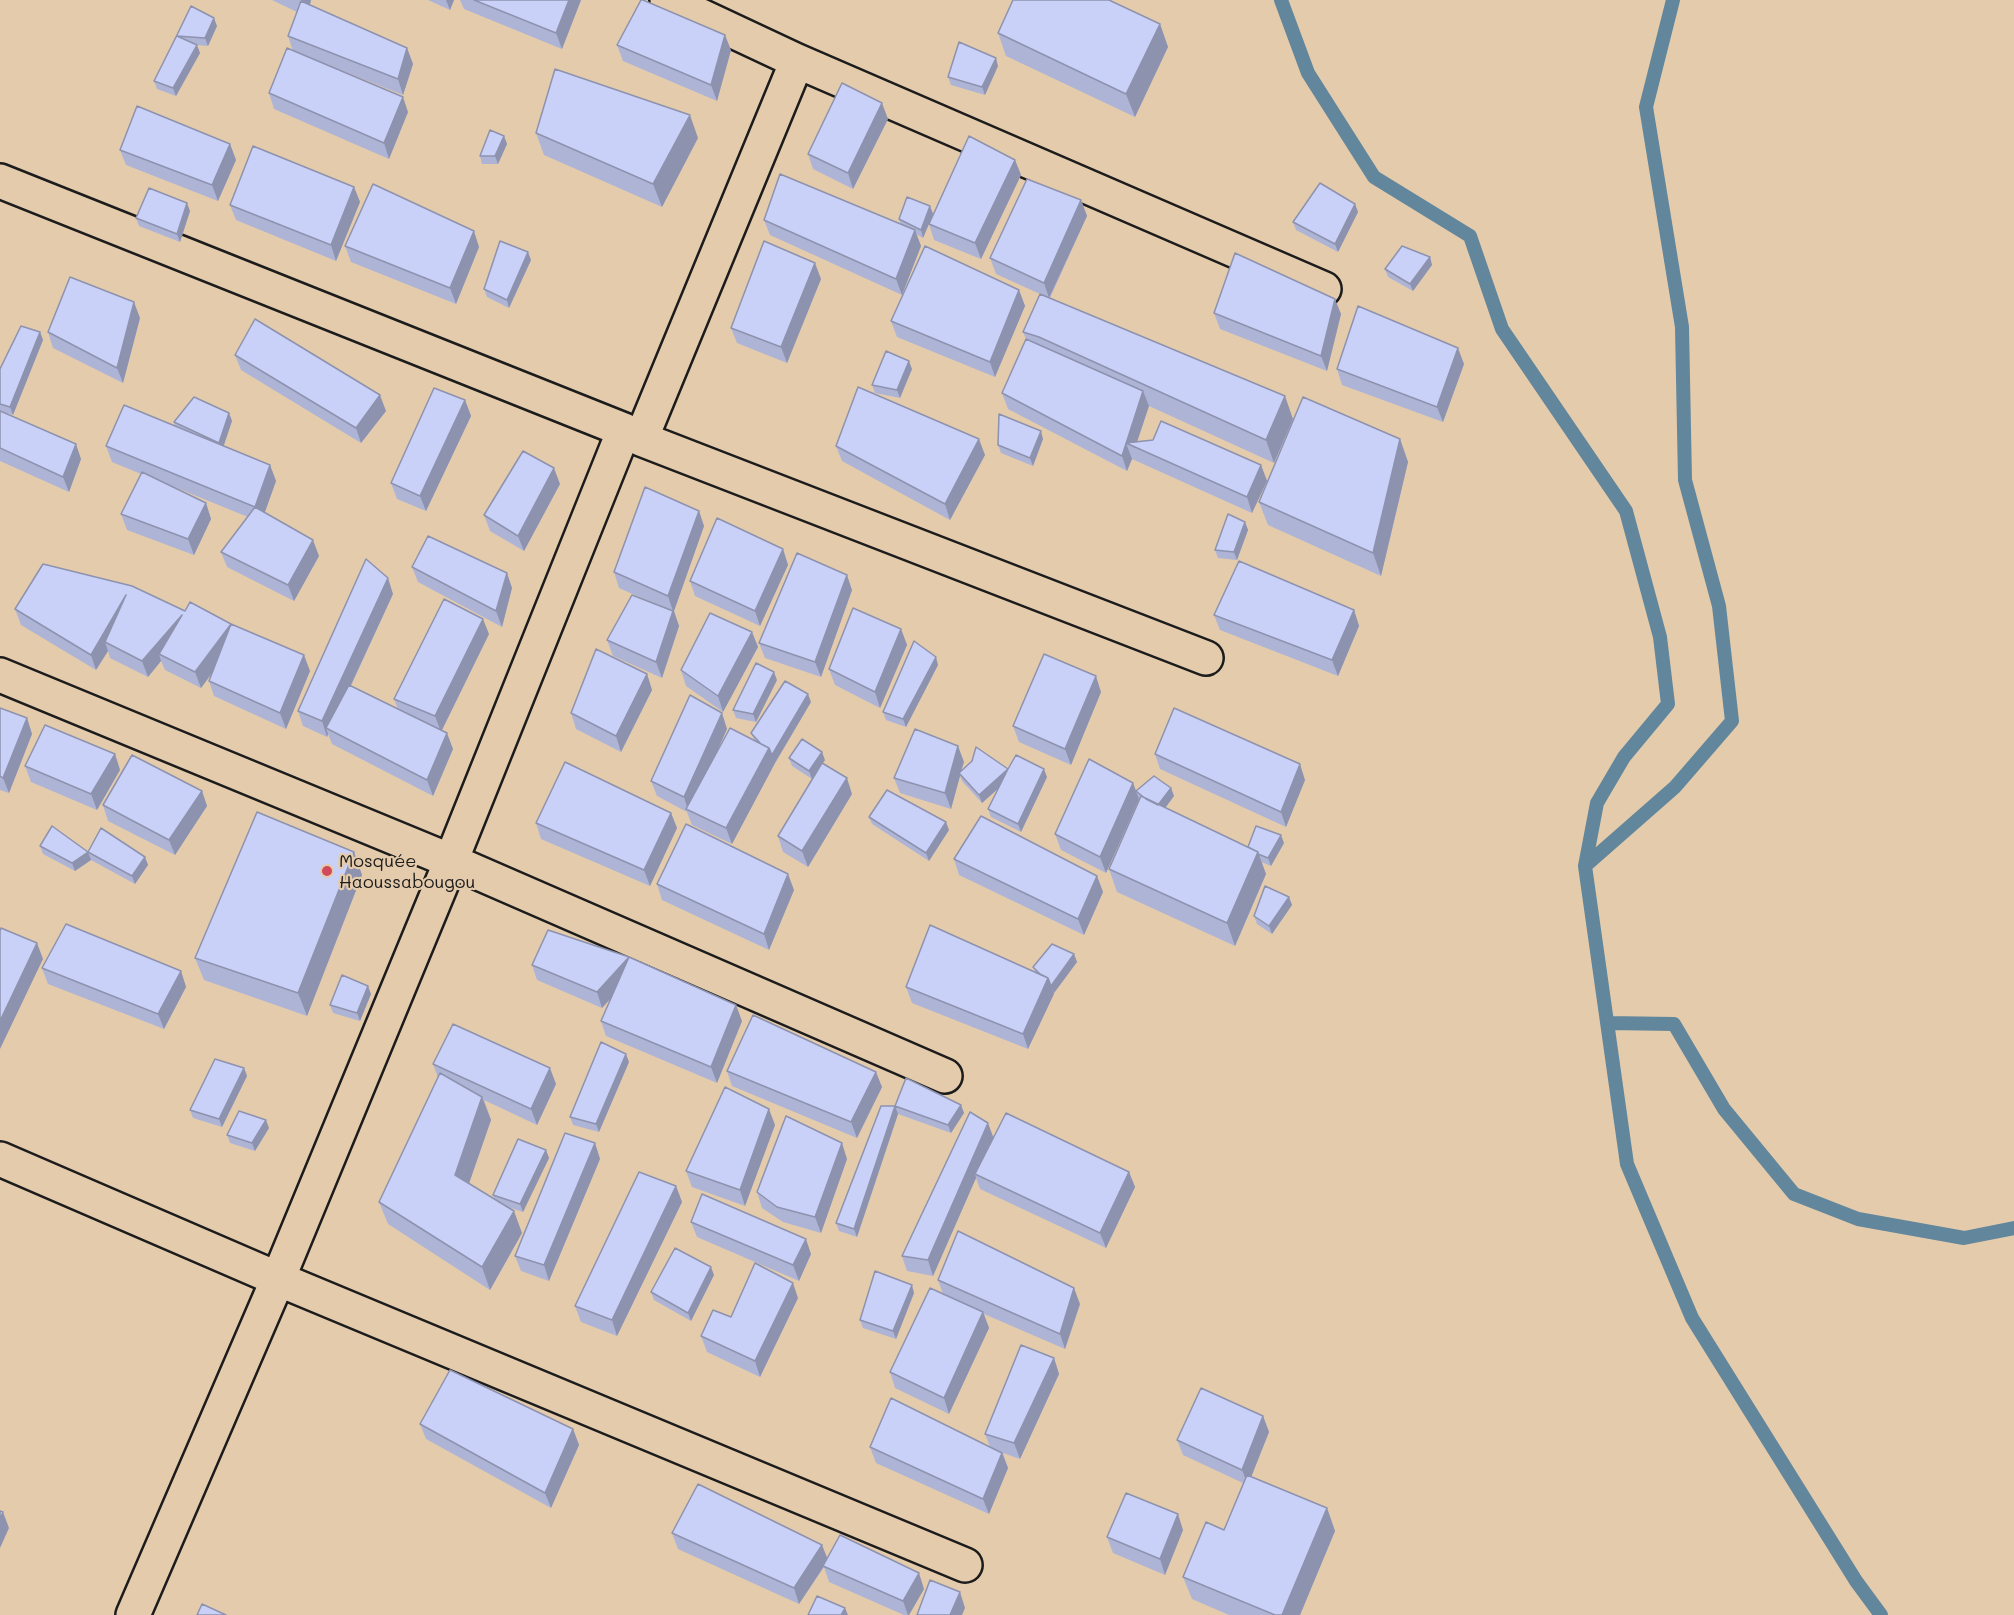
<!DOCTYPE html>
<html>
<head>
<meta charset="utf-8">
<style>
  body { margin:0 }
  canvas { display:block; background:#e4cbac }
</style>
</head>
<body>
<canvas width="2014" height="1615"></canvas>
<script>
const ctx = document.querySelector('canvas').getContext('2d');
ctx.lineJoin = 'round';
function shape(rows) {
  const path = new Path2D();
  for (const r of rows) {
    path.moveTo(r[0], r[1]);
    for (let i = 2; i < r.length; i += 2) path.lineTo(r[i], r[i + 1]);
  }
  return path;
}
function stroke(path, color, width, dash) {
  ctx.strokeStyle = color;
  ctx.lineWidth = width;
  ctx.lineCap = dash ? 'butt' : 'round';
  ctx.setLineDash(dash || []);
  ctx.stroke(path);
}
function fill(path, color) {
  ctx.fillStyle = color;
  ctx.fill(path, 'evenodd');
}
function write(font, color, halo, rows, align = 'center') {
  ctx.font = font + ' Mali,sans-serif';
  ctx.lineWidth = 4.5;
  ctx.setLineDash([]);
  ctx.textBaseline = 'middle';
  ctx.strokeStyle = halo;
  ctx.fillStyle = color;
  for (const [text, x, y, turn = 0] of rows) {
    ctx.save();
    ctx.translate(x, y);
    ctx.rotate((+turn || 0) * Math.PI / 180);
    ctx.textAlign = isNaN(turn) ? turn : align;
    if (halo) ctx.strokeText(text, 0, 0);
    ctx.fillText(text, 0, 0);
    ctx.restore();
  }
}
stroke(shape([
  [1281,0,1308,73,1374,177,1470,236,1502,329,1626,511,1660,637,1668,704,1624,757,1597,803,1585,866,1627,1164,1692,1318,1856,1581,1881,1615],
  [1585,866,1675,787,1732,721,1719,606,1685,480,1682,327,1646,107,1673,0],
  [1608,1023,1674,1024,1724,1109,1794,1194,1858,1219,1964,1238,2014,1228]
]), '#62879c', 14);
const minor = shape([
  [667,0,797,61,1324,289],
  [0,181,624,430,641,439,1206,658],
  [641,439,797,61],
  [0,675,451,861,945,1076],
  [0,1159,278,1279,965,1565],
  [133,1615,278,1279,451,861,624,430]
]);
stroke(minor, '#1c1c1c', 38);
stroke(minor, '#e4cbac', 33);
fill(shape([
  [272,0,311,0,310,5,407,48,413,64,403,95,328,65,408,112,389,159,274,109,269,93,293,51,288,36,297,12],
  [428,0,454,0,450,10],
  [460,0,581,0,562,49,464,9],
  [1160,24,1168,47,1135,117,1006,56,998,33],
  [217,26,208,46,196,45,200,53,176,96,157,89,154,81,177,35],
  [617,45,731,50,717,101,623,61],
  [998,66,985,95,951,85,948,77],
  [888,119,853,189,813,169,808,154],
  [536,133,698,138,662,207,544,155],
  [504,136,507,144,498,164,482,164,480,156],
  [230,144,236,160,218,201,126,165,120,150],
  [1015,160,1021,175,981,259,934,240,929,224,923,238,916,234,921,246,902,295,770,235,764,220,901,225,899,219,930,206,933,214,929,223],
  [354,187,360,202,336,261,236,220,230,205],
  [1081,200,1087,216,1050,298,1293,419,1274,463,1149,406,1137,442,1261,465,1267,481,1252,513,1132,459,1127,471,1008,409,1002,393,1026,339,1023,332,1040,294,996,274,990,258],
  [1355,204,1358,212,1338,252,1296,230,1293,222],
  [190,211,180,242,139,226,136,218],
  [345,246,479,247,456,304,351,262],
  [1430,257,1432,265,1413,291,1388,277,1385,269],
  [531,260,509,308,487,297,484,289],
  [821,279,787,363,737,343,731,328],
  [1019,290,1025,306,995,377,897,337,891,321],
  [1214,313,1341,314,1327,371,1220,329],
  [140,318,123,383,53,348,48,332],
  [40,332,43,340,13,415,0,411,0,369],
  [235,355,386,411,361,443,241,370],
  [1464,364,1443,422,1342,385,1337,369],
  [912,369,900,398,875,393,872,385],
  [465,400,471,416,426,511,397,499,391,483],
  [0,411,81,459,69,492,0,461],
  [229,413,232,421,223,446,270,465,276,481,265,512,319,556,294,601,227,567,221,552,248,517,167,484,206,503,211,519,194,555,127,530,121,514,141,474,112,462,106,446,175,426,174,422],
  [1043,439,1033,466,1001,453,998,445],
  [1400,439,1408,462,1381,576,1268,525,1259,502],
  [836,446,985,455,950,520,842,461],
  [560,484,524,551,490,531,484,515],
  [699,511,704,526,674,611,679,626,662,678,613,656,607,640,655,604,619,588,614,572],
  [1245,522,1248,530,1237,560,1218,558,1215,550],
  [783,549,788,565,760,626,695,596,690,581],
  [412,567,507,573,512,588,502,627,418,582],
  [852,590,821,677,765,658,759,643],
  [393,594,351,686,398,709,394,699,489,634,442,730,453,749,433,796,332,744,328,734,327,737,303,726,298,711],
  [15,609,310,671,286,729,214,696,209,681,212,673,201,688,165,670,161,661,148,677,110,658,108,651,96,670,21,625],
  [1354,610,1359,626,1338,676,1220,630,1214,615],
  [901,629,907,645,880,708,835,685,829,669],
  [752,632,758,647,723,712,686,686,681,670],
  [938,665,906,727,886,720,883,712],
  [647,674,652,690,621,752,576,729,571,713],
  [777,680,756,722,736,718,733,710],
  [1101,692,1071,765,1019,742,1013,726],
  [811,702,775,763,732,844,692,825,687,812,657,796,651,781,727,729,716,754,754,740,751,733],
  [0,708,27,718,32,734,9,793,0,790],
  [115,754,120,770,97,810,31,782,25,766],
  [1155,754,1305,780,1286,827,1160,769],
  [789,758,825,760,822,763,852,794,808,867,783,852,778,836,812,779,792,766],
  [964,762,961,771,1008,769,1047,777,1021,832,991,817,988,809,999,788,982,803,962,781,960,776,951,809,900,793,894,778],
  [1133,783,1136,791,1171,788,1174,796,1165,808,1248,847,1284,843,1271,866,1261,862,1266,874,1235,946,1117,892,1109,869,1140,799,1139,799,1106,873,1061,850,1055,834],
  [202,791,207,806,175,855,108,821,103,805],
  [671,813,677,828,650,886,541,839,536,823],
  [869,817,949,830,929,861,872,824],
  [40,846,145,857,148,865,135,884,91,860,75,871,43,854],
  [354,852,362,875,307,1016,204,980,195,958],
  [954,859,1097,876,1103,892,1084,935,959,875],
  [657,884,794,890,769,950,662,900],
  [1289,897,1292,905,1272,934,1257,924,1254,916],
  [1074,954,1077,962,1054,993,1028,1049,912,1003,906,987,1035,972,1033,967],
  [532,965,742,1021,717,1083,606,1036,601,1021,610,999,602,1008,537,980],
  [42,968,181,971,186,987,164,1029,48,984],
  [371,994,360,1021,333,1013,330,1005],
  [629,1062,599,1132,573,1125,570,1117],
  [433,1064,556,1084,537,1125,484,1100,491,1120,469,1183,494,1199,493,1195,546,1150,549,1158,523,1212,508,1207,522,1233,490,1290,388,1224,379,1202,438,1078],
  [244,1068,247,1076,222,1127,193,1118,190,1110],
  [727,1071,882,1087,857,1138,732,1086],
  [961,1105,964,1113,951,1133,898,1114,857,1237,839,1231,836,1223,895,1106],
  [775,1125,745,1206,692,1187,686,1171],
  [269,1128,255,1151,230,1143,227,1135],
  [993,1137,1129,1172,1135,1187,1106,1248,980,1189,976,1178,933,1276,907,1271,902,1256],
  [595,1143,600,1159,549,1281,521,1271,515,1256],
  [847,1159,821,1233,783,1222,762,1208,757,1192],
  [676,1186,682,1202,617,1336,581,1322,575,1306],
  [691,1222,811,1254,799,1281,697,1237],
  [714,1275,691,1321,654,1300,651,1292],
  [938,1280,1080,1304,1065,1349,984,1314,989,1328,949,1414,895,1388,890,1372,943,1294],
  [914,1293,896,1339,863,1328,860,1320],
  [798,1298,760,1377,707,1352,701,1336,731,1317],
  [1054,1358,1059,1374,1020,1459,1003,1453,1008,1468,989,1514,876,1463,870,1447,990,1447,985,1434],
  [1263,1416,1269,1432,1251,1477,1327,1508,1335,1531,1300,1615,1229,1615,1192,1599,1183,1577,1224,1530,1243,1483,1183,1455,1177,1440],
  [420,1424,573,1429,579,1445,551,1508,426,1439],
  [1183,1530,1165,1575,1113,1553,1107,1537],
  [672,1533,822,1545,827,1559,924,1589,909,1615,904,1615,829,1582,824,1567,799,1604,678,1549]
]), '#aeb4d6');
fill(shape([
  [302,0,311,0,307,16],
  [446,0,454,0,450,10],
  [569,0,581,0,562,49,556,33],
  [214,18,217,26,208,46,205,38],
  [1160,24,1168,47,1135,117,1126,94],
  [725,35,731,50,717,101,711,85],
  [197,45,200,53,176,96,173,88],
  [407,48,413,64,403,95,398,79],
  [996,58,998,66,985,95,982,87],
  [403,97,408,112,389,159,384,143],
  [882,103,888,119,853,189,848,173],
  [690,115,698,138,662,207,653,184],
  [504,136,507,144,498,164,495,156],
  [230,144,236,160,218,201,212,185],
  [1015,160,1021,175,981,259,975,243],
  [354,187,360,202,336,261,331,245],
  [1081,200,1087,216,1049,298,1044,283],
  [187,203,190,211,180,242,177,234],
  [1355,204,1358,212,1338,252,1335,244],
  [930,206,933,214,923,238,921,230],
  [915,230,921,246,902,295,896,279],
  [474,231,479,247,456,304,450,288],
  [528,252,531,260,509,308,507,300],
  [1430,257,1432,265,1413,291,1410,284],
  [815,263,821,279,787,363,781,347],
  [1019,290,1025,306,995,377,990,362],
  [1335,299,1341,314,1327,371,1321,356],
  [134,302,140,318,123,383,117,368],
  [40,332,43,340,13,415,10,407],
  [1458,348,1464,364,1443,422,1437,407],
  [909,361,912,369,900,398,897,390],
  [1143,391,1149,406,1135,448,1126,443,1132,459,1127,471,1122,456],
  [380,395,386,411,361,443,356,428],
  [1285,396,1293,419,1274,463,1266,440],
  [465,400,471,416,426,511,420,496],
  [229,413,232,421,222,451,219,443],
  [1041,431,1043,439,1033,466,1030,458],
  [979,439,985,455,950,520,945,504],
  [1400,439,1408,462,1381,576,1373,553],
  [76,444,81,459,69,492,63,477],
  [270,465,276,481,261,523,255,507],
  [1261,465,1267,481,1252,513,1247,497],
  [554,468,560,484,524,551,518,536],
  [206,503,211,519,194,555,188,539],
  [699,511,704,526,674,611,679,626,662,678,656,662,673,611,668,596],
  [1245,522,1248,530,1237,560,1234,552],
  [313,540,319,556,294,601,288,585],
  [783,549,788,565,760,626,755,611],
  [507,573,512,588,502,627,496,611],
  [847,575,852,590,821,677,815,662],
  [388,578,393,594,330,730,326,728,328,734,327,737,322,721],
  [126,595,105,642,108,651,96,670,91,655],
  [1354,610,1359,626,1338,676,1332,660],
  [182,615,159,654,161,661,148,677,142,661],
  [483,619,489,634,441,732,435,716],
  [231,624,237,639,201,688,195,672],
  [901,629,907,645,880,708,875,692],
  [752,632,758,647,723,712,718,696],
  [304,655,310,671,286,729,280,713],
  [936,657,938,665,906,727,903,719],
  [774,672,777,680,756,722,753,714],
  [647,674,652,690,621,752,616,736],
  [1096,676,1101,692,1071,765,1065,749],
  [808,694,811,702,775,763,732,844,726,828,769,748],
  [722,713,727,729,690,811,688,810,684,797],
  [27,718,32,734,9,793,3,778],
  [447,733,453,749,433,796,427,780],
  [958,746,964,762,960,774,959,773,960,776,951,809,945,793],
  [822,752,825,760,812,779,809,771],
  [115,754,120,770,97,810,91,794],
  [1300,764,1305,780,1286,827,1281,812],
  [1008,769,1011,777,982,803,979,795],
  [1044,769,1047,777,1021,832,1018,824],
  [847,778,852,794,808,867,802,851],
  [1133,783,1139,799,1106,873,1100,857],
  [1171,788,1174,796,1160,815,1157,807],
  [202,791,207,806,175,855,169,840],
  [671,813,677,828,650,886,644,870],
  [946,822,949,830,929,861,926,853],
  [1281,835,1284,843,1271,866,1268,858],
  [88,852,91,860,75,871,72,863],
  [354,852,362,875,307,1016,298,993],
  [1258,852,1266,874,1235,946,1227,923],
  [145,857,148,865,135,884,132,876],
  [788,874,794,890,769,950,764,934],
  [1097,876,1103,892,1084,935,1078,919],
  [1289,897,1292,905,1272,934,1269,926],
  [37,943,43,959,0,1049,0,1021],
  [1074,954,1077,962,1054,993,1051,986],
  [629,957,634,973,602,1008,597,992],
  [181,971,186,987,164,1029,158,1014],
  [1048,978,1054,994,1028,1049,1023,1034],
  [368,986,371,994,360,1021,357,1013],
  [736,1005,742,1021,717,1083,711,1067],
  [626,1054,629,1062,599,1132,596,1124],
  [244,1068,247,1076,222,1127,219,1119],
  [550,1068,556,1084,537,1125,531,1109],
  [876,1072,882,1087,857,1138,851,1122],
  [482,1097,491,1120,464,1198,455,1175],
  [961,1105,964,1113,951,1133,948,1125],
  [895,1106,898,1114,857,1237,854,1229],
  [769,1109,775,1125,745,1206,740,1190],
  [266,1120,269,1128,255,1151,252,1143],
  [988,1123,994,1139,975,1174,976,1178,933,1276,928,1260],
  [595,1143,600,1159,549,1281,544,1265],
  [842,1143,847,1159,821,1233,815,1217],
  [546,1150,549,1158,523,1212,520,1204],
  [1129,1172,1135,1187,1106,1248,1100,1233],
  [676,1186,682,1202,617,1336,612,1320],
  [514,1211,522,1233,490,1290,482,1267],
  [806,1239,811,1254,799,1281,793,1265],
  [711,1267,714,1275,691,1321,688,1313],
  [793,1283,798,1298,760,1377,755,1361],
  [912,1285,914,1293,896,1339,893,1331],
  [1074,1288,1080,1304,1065,1349,1060,1334],
  [983,1312,989,1328,949,1414,944,1398],
  [1054,1358,1059,1374,1020,1459,1014,1443],
  [1263,1416,1269,1432,1248,1485,1242,1470],
  [573,1429,579,1445,551,1508,545,1493],
  [1002,1453,1008,1468,989,1514,983,1499],
  [1327,1508,1335,1531,1300,1615,1282,1615],
  [3,1512,9,1528,0,1548,0,1519],
  [1178,1514,1183,1530,1165,1575,1160,1559],
  [822,1545,828,1560,799,1604,794,1588],
  [919,1573,924,1589,909,1615,908,1615,903,1601],
  [960,1592,965,1608,962,1615,950,1615],
  [845,1608,848,1615,841,1615]
]), '#8d92ae');
const building = shape([
  [474,0,569,0,556,33,474,0],
  [641,0,643,0,725,35,711,85,617,45,641,0],
  [1013,0,1109,0,1160,24,1126,94,998,33,1013,0],
  [301,1,407,48,398,79,288,36,301,1],
  [191,6,214,18,205,38,177,36,197,45,173,88,154,81,177,35,191,6],
  [959,42,996,58,982,87,948,77,959,42],
  [287,48,403,97,384,143,269,93,287,48],
  [555,69,690,115,653,184,536,133,555,69],
  [842,83,882,103,848,173,808,154,842,83],
  [137,106,230,144,212,185,120,150,137,106],
  [490,130,504,136,495,156,480,156,490,130],
  [969,136,1015,160,975,243,929,224,969,136],
  [253,146,354,187,331,245,230,205,253,146],
  [780,174,915,230,896,279,764,220,780,174],
  [1027,179,1081,200,1044,283,990,258,1027,179],
  [1320,183,1355,204,1335,244,1293,222,1320,183],
  [373,184,474,231,450,288,345,246,373,184],
  [149,188,187,203,177,234,136,218,149,188],
  [907,197,930,206,921,230,899,219,907,197],
  [500,241,528,252,507,300,484,289,500,241],
  [764,241,815,263,781,347,731,328,764,241],
  [925,246,1019,290,990,362,891,321,925,246],
  [1402,246,1430,257,1410,284,1385,269,1402,246],
  [1235,253,1335,299,1321,356,1214,313,1235,253],
  [70,277,134,302,117,368,48,332,70,277],
  [1040,294,1285,396,1266,440,1039,337,1023,332,1040,294],
  [1358,306,1458,348,1437,407,1337,369,1358,306],
  [255,319,380,395,356,428,235,355,255,319],
  [21,326,40,332,10,407,0,404,0,369,21,326],
  [1026,339,1143,391,1122,456,1002,393,1026,339],
  [886,351,909,361,897,390,872,385,886,351],
  [858,387,979,439,945,504,836,446,858,387],
  [434,388,465,400,420,496,391,483,434,388],
  [194,397,229,413,219,443,174,422,194,397],
  [1303,397,1400,439,1373,553,1259,502,1303,397],
  [124,405,270,465,255,507,106,446,124,405],
  [0,411,76,444,63,477,0,448,0,411],
  [999,414,1041,431,1030,458,998,445,999,414],
  [1161,421,1261,465,1247,497,1126,443,1153,440,1161,421],
  [523,451,554,468,518,536,484,515,523,451],
  [142,472,206,503,188,539,121,514,142,472],
  [645,487,699,511,668,596,614,572,645,487],
  [255,507,313,540,288,585,221,552,255,507],
  [1228,514,1245,522,1234,552,1215,550,1228,514],
  [717,518,783,549,755,611,690,581,717,518],
  [428,536,507,573,496,611,412,567,428,536],
  [797,553,847,575,815,662,759,643,797,553],
  [366,559,388,578,322,721,298,711,366,559],
  [1239,561,1354,610,1332,660,1214,615,1239,561],
  [43,564,132,586,185,611,190,602,231,624,195,672,159,654,182,615,142,661,105,642,126,595,91,655,15,609,43,564],
  [632,595,673,611,656,662,607,640,632,595],
  [444,599,483,619,435,716,394,699,444,599],
  [853,608,901,629,875,692,829,669,853,608],
  [710,613,752,632,718,696,681,670,710,613],
  [231,624,304,655,280,713,209,681,231,624],
  [914,641,936,657,903,719,883,712,914,641],
  [596,649,647,674,616,736,571,713,596,649],
  [1044,654,1096,676,1065,749,1013,726,1044,654],
  [756,663,774,672,753,714,733,710,756,663],
  [785,681,808,694,772,755,769,748,761,744,751,733,785,681],
  [349,685,447,733,427,780,326,728,349,685],
  [690,695,722,713,684,797,651,781,690,695],
  [0,708,27,718,3,778,0,776,0,708],
  [1174,708,1300,764,1281,812,1155,754,1174,708],
  [45,725,115,754,91,794,25,766,45,725],
  [730,728,769,748,726,828,686,809,730,728],
  [915,729,958,746,945,793,894,778,915,729],
  [802,739,822,752,809,771,789,758,802,739],
  [976,747,1008,769,1016,755,1044,769,1018,824,988,809,1008,769,979,795,959,773,972,761,976,747],
  [132,755,202,791,169,840,103,805,132,755],
  [1089,759,1133,783,1100,857,1055,834,1089,759],
  [565,762,671,813,644,870,536,823,565,762],
  [822,763,847,778,802,851,778,836,822,763],
  [1154,776,1171,788,1158,805,1146,799,1136,791,1154,776],
  [887,790,946,822,926,853,869,817,887,790],
  [1141,796,1258,852,1227,923,1109,869,1141,796],
  [257,812,354,852,298,993,195,958,257,812],
  [981,816,1097,876,1078,919,954,859,981,816],
  [686,824,788,874,764,934,657,884,686,824],
  [52,826,88,852,72,863,40,846,52,826],
  [1256,826,1281,835,1268,858,1258,854,1258,852,1248,847,1256,826],
  [101,828,145,857,132,876,88,852,101,828],
  [1265,886,1289,897,1269,926,1254,916,1265,886],
  [66,924,181,971,158,1014,42,968,66,924],
  [930,925,1048,978,1023,1034,906,987,930,925],
  [1,928,37,943,0,1021,0,931,1,928],
  [548,930,629,957,597,992,532,965,548,930],
  [1052,944,1074,954,1051,986,1048,978,1040,974,1033,967,1052,944],
  [629,957,736,1005,711,1067,601,1021,629,957],
  [342,975,368,986,357,1013,330,1005,342,975],
  [753,1015,876,1072,851,1122,727,1071,753,1015],
  [453,1024,550,1068,531,1109,433,1064,453,1024],
  [601,1042,626,1054,596,1124,570,1117,601,1042],
  [215,1059,244,1068,219,1119,190,1110,215,1059],
  [440,1073,482,1097,455,1175,514,1211,482,1267,379,1202,440,1073],
  [906,1078,961,1105,948,1125,895,1106,906,1078],
  [725,1087,769,1109,740,1190,686,1171,725,1087],
  [881,1106,895,1106,854,1229,836,1223,881,1106],
  [239,1111,266,1120,252,1143,227,1135,239,1111],
  [970,1112,988,1123,928,1260,902,1256,970,1112],
  [1006,1113,1129,1172,1100,1233,975,1174,1006,1113],
  [786,1116,842,1143,815,1217,777,1207,757,1192,786,1116],
  [565,1133,595,1143,544,1265,515,1256,565,1133],
  [518,1139,546,1150,520,1204,493,1195,518,1139],
  [639,1172,676,1186,612,1320,575,1306,639,1172],
  [702,1194,806,1239,793,1265,691,1222,702,1194],
  [958,1231,1074,1288,1060,1334,938,1280,958,1231],
  [675,1248,711,1267,688,1313,651,1292,675,1248],
  [755,1263,793,1283,755,1361,701,1336,713,1310,731,1317,755,1263],
  [875,1271,912,1285,893,1331,860,1320,875,1271],
  [930,1288,983,1312,944,1398,890,1372,930,1288],
  [1021,1345,1054,1358,1014,1443,985,1434,1021,1345],
  [450,1370,573,1429,545,1493,420,1424,450,1370],
  [1201,1388,1263,1416,1242,1470,1177,1440,1201,1388],
  [891,1398,1002,1453,983,1499,870,1447,891,1398],
  [1247,1475,1327,1508,1282,1615,1275,1615,1183,1577,1206,1522,1224,1530,1247,1475],
  [698,1484,822,1545,794,1588,672,1533,698,1484],
  [1126,1493,1178,1514,1160,1559,1107,1537,1126,1493],
  [0,1511,3,1512,0,1519,0,1511],
  [840,1535,919,1573,903,1601,823,1566,840,1535],
  [930,1580,960,1592,950,1615,917,1615,930,1580],
  [817,1596,845,1608,841,1615,808,1615,817,1596],
  [202,1604,226,1615,197,1615,202,1604]
]);
fill(building, '#cad1f9');
stroke(building, '#8d92ae', 1.5);
for (const [x, y, r, color] of [
  [327,871,6,"#d1495b"]
]) {
  const dot = new Path2D();
  dot.arc(x, y, r, 0, 2 * Math.PI);
  ctx.fillStyle = color;
  ctx.fill(dot);
  stroke(dot, '#e4cbac', 2);
}
write('18px', '#1c1c1c', '#e4cbac', [
  ["Mosquée",339,861],
  ["Haoussabougou",339,882]
], 'left');
</script>
</body>
</html>
